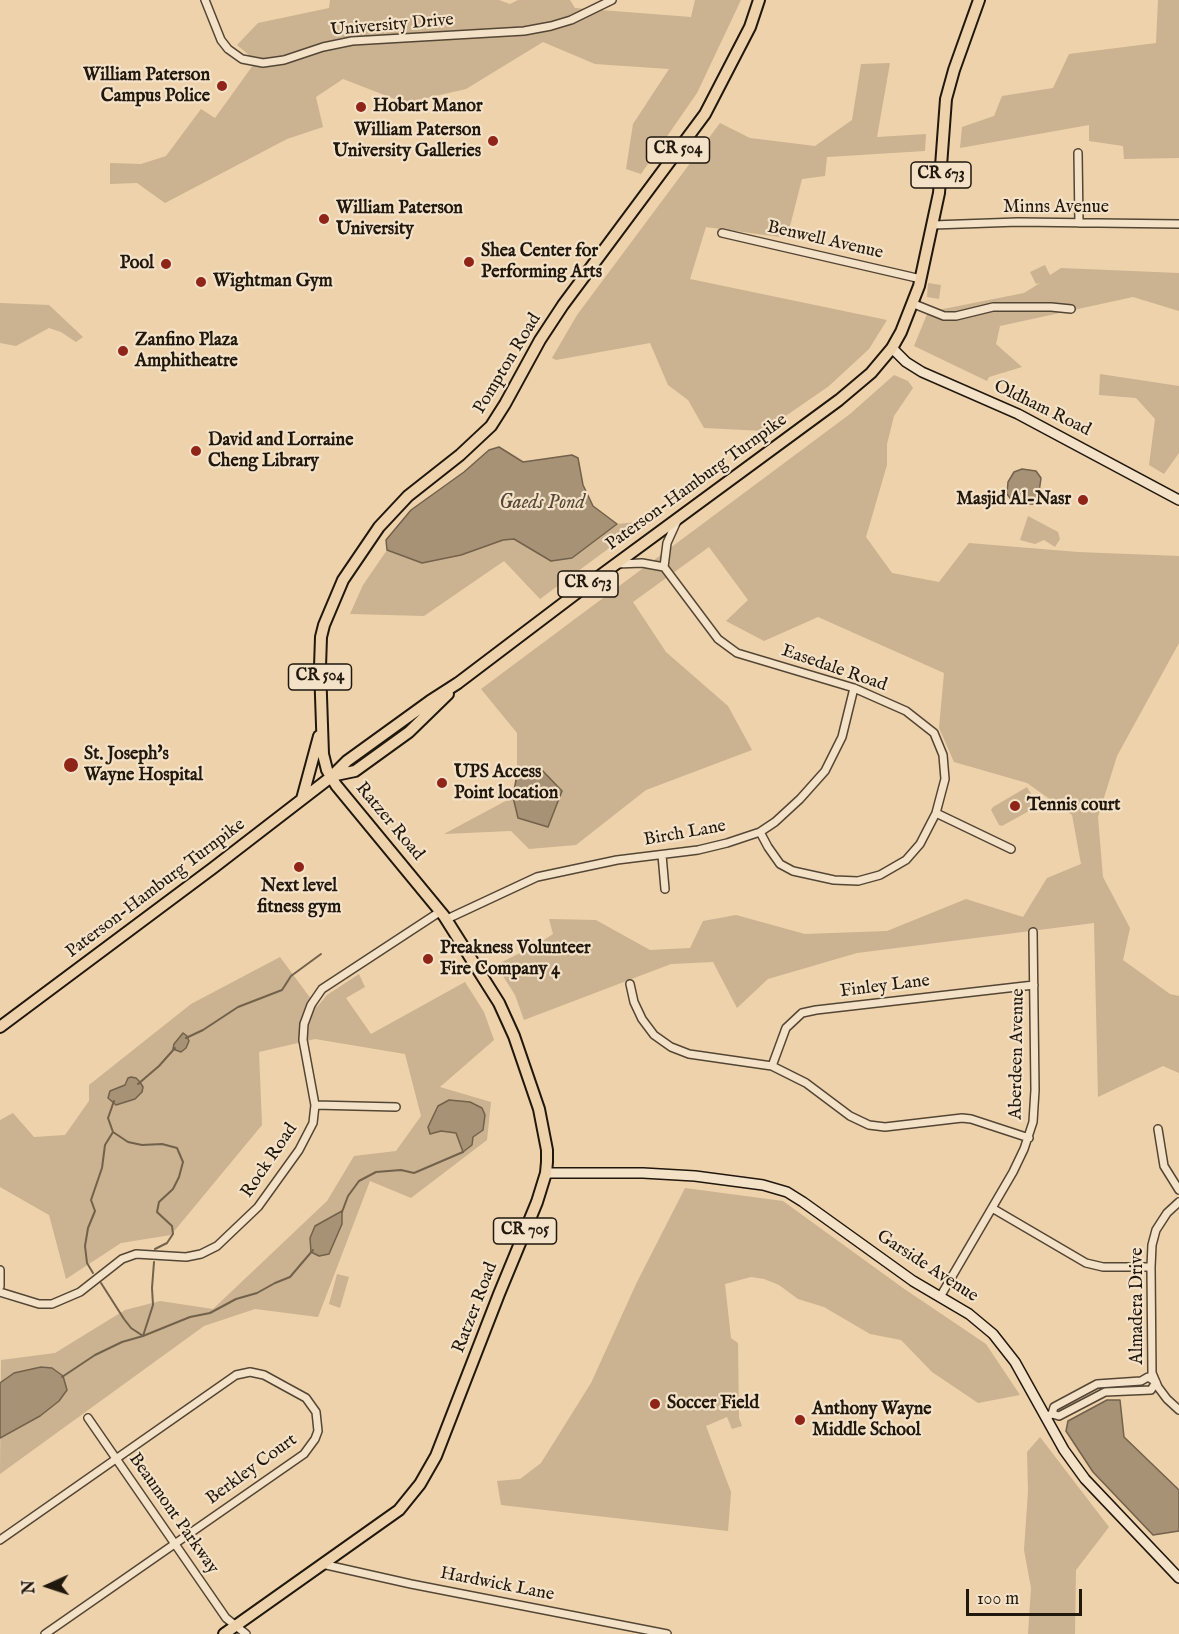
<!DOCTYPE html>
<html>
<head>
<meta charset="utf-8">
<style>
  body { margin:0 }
  #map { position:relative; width:1179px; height:1634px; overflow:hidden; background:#eed2ab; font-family:"IM FELL English",serif }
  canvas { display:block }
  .north { position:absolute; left:18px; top:1556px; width:60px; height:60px; -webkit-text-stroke:4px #f4e2c8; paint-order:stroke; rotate:267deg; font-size:16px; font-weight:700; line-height:24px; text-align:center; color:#20170d }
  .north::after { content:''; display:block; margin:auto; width:21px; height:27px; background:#20170d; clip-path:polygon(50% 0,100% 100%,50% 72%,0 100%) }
  .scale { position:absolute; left:966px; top:1589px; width:116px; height:27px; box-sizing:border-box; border:3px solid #20170d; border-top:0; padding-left:8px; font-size:18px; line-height:21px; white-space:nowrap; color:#20170d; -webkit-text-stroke:4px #f4e2c8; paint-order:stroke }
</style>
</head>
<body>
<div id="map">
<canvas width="1179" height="1634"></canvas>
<div class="north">N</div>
<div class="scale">100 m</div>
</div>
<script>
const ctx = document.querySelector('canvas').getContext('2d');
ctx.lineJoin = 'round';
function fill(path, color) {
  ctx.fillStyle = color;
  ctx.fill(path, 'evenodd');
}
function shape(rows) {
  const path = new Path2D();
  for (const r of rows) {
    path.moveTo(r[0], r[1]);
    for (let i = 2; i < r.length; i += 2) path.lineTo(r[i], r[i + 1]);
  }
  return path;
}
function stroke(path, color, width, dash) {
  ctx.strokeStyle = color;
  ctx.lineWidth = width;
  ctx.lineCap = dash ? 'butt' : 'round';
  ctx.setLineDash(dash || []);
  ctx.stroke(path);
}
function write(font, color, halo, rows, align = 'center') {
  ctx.font = font + ' "IM FELL English",serif';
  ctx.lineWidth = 4.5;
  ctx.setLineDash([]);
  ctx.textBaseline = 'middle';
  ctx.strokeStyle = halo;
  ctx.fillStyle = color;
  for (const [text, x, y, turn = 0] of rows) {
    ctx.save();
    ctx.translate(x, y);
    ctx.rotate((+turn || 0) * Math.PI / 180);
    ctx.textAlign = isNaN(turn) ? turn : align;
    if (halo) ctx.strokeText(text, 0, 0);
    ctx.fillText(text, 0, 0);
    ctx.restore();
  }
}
fill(shape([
  [330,0,499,0,510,4,518,0,570,0,575,8,691,17,695,0,741,0,697,93,641,174,626,169,633,124,669,69,595,64,543,42,466,89,405,103,343,79,316,97,323,127,287,139,165,203,137,183,110,184,110,163,141,164,166,156,201,109,215,118,256,61,237,45,258,23,329,8],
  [1158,0,1179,0,1179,158,1124,159,1123,146,1089,141,1089,125,960,148,962,127,994,116,1002,96,1053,88,1069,54,1156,43],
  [890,63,877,137,926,134,925,151,827,157,825,176,802,179,787,238,706,227,690,279,887,320,869,349,829,386,764,431,704,428,688,400,668,385,650,343,556,360,552,358,577,315,720,123,750,138,815,146,852,120,861,64],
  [1045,265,1050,275,1061,268,1179,273,1179,311,1133,297,1000,326,996,344,1022,367,989,377,987,381,914,346,930,307,938,310,1024,293,1040,283,1036,284,1030,272],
  [928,283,941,285,939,299,927,297],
  [0,303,49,305,83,337,76,342,61,332,49,328,16,346,0,343],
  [1100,374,1179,386,1179,453,1164,474,1149,465,1155,419,1136,398,1099,395],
  [894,375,908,381,913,388,894,416,887,444,887,465,866,537,892,573,939,582,969,543,1078,552,1179,556,1179,643,1117,756,1098,817,1103,877,1130,928,1123,960,1170,994,1179,996,1179,1073,1163,1066,1098,1097,1094,923,857,953,768,979,737,1008,713,962,671,964,524,1020,515,995,496,965,536,945,553,934,549,919,596,920,650,950,690,948,703,921,736,915,805,934,887,931,966,899,1023,917,1047,878,1081,864,1072,815,1027,783,954,762,939,728,944,673,818,617,764,641,726,621,748,600,709,547,633,602,666,652,728,706,752,750,646,790,576,845,529,849,511,831,444,834,513,797,518,818,548,827,552,815,538,767,517,774,517,733,481,689,850,414],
  [1028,516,1058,532,1060,539,1055,547,1044,540,1035,544,1020,540],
  [646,521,540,599,504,561,424,616,350,614,363,585,387,550,422,563,461,555,503,540,514,539,551,561,572,558,617,524],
  [1027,787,1038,806,1002,826,999,825,991,810,993,807],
  [280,957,317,1007,327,995,359,974,365,987,346,998,371,1034,465,982,484,1012,494,1040,440,1087,491,1102,487,1140,411,1198,370,1181,318,1317,255,1309,204,1326,0,1474,1,1360,55,1353,125,1310,160,1301,213,1309,327,1201,354,1156,396,1151,421,1116,405,1054,315,1039,259,1052,262,1125,171,1235,121,1243,66,1279,49,1215,0,1187,0,1120,13,1113,34,1137,65,1135,89,1101,89,1085,191,1004],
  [685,1188,783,1201,903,1288,986,1344,1020,1395,978,1403,932,1372,901,1340,870,1334,824,1307,798,1299,779,1285,764,1279,751,1277,725,1284,731,1338,738,1343,739,1418,742,1426,732,1429,727,1417,706,1426,731,1492,728,1531,501,1505,497,1481,520,1479,541,1463,591,1383,637,1282],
  [337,1274,349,1277,340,1308,329,1304],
  [1040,1437,1109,1527,1076,1570,1075,1634,1028,1634,1031,1588,1024,1550,1028,1491,1027,1452]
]), '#cbb290');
const water = shape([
  [499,447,523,462,572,455,578,458,583,485,593,506,617,524,572,558,551,561,514,539,503,540,461,555,422,563,387,550,386,540,411,510,464,472,489,450,499,447],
  [1022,469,1036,471,1041,478,1038,499,1033,504,1023,504,1013,502,1007,494,1008,482,1014,472,1022,469],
  [538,766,562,791,548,827,518,818,513,797,517,774,538,766],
  [183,1033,187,1036,189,1041,186,1048,181,1052,173,1049,174,1044,183,1033],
  [131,1077,136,1078,140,1082,143,1087,142,1092,135,1099,116,1105,108,1098,110,1091,125,1085,128,1078,131,1077],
  [449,1100,470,1102,482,1108,485,1115,483,1130,473,1137,472,1145,463,1152,456,1133,441,1131,430,1134,428,1127,438,1106,449,1100],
  [342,1211,342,1224,329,1254,319,1256,311,1252,310,1238,315,1226,342,1211],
  [41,1367,52,1368,63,1376,67,1390,59,1401,40,1416,0,1438,0,1383,14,1373,41,1367],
  [1107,1400,1120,1400,1124,1437,1179,1490,1179,1531,1153,1535,1093,1472,1066,1431,1068,1421,1107,1400]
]);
fill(water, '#a89275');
stroke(water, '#72614b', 1.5);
stroke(shape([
  [186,1038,203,1030,238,1007,282,990,291,976,321,954],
  [138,1084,159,1066,175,1048],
  [114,1101,108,1118,113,1132,128,1142,142,1145,162,1144,177,1148,183,1162,179,1177,173,1189,159,1202,157,1212,172,1226,173,1234,167,1243,155,1249],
  [342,1212,348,1196,359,1181,376,1172,401,1170,414,1173,463,1152],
  [93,1273,87,1263,85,1246,88,1228,95,1211,91,1200,102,1168,105,1145,113,1132],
  [101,1283,124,1319,131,1328,143,1336,190,1317,210,1313,236,1299,257,1293,275,1283,290,1277,313,1250],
  [62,1377,95,1355,122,1342,143,1336,153,1305,152,1288,154,1262]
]), '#72614b', 2);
const street = shape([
  [205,0,221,40,228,49,242,59,263,63,284,60,323,47,352,41,524,31,551,26,571,20,612,0],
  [1078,153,1079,223],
  [933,225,1018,222,1179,224],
  [722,233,921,279],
  [914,304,944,316,956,316,993,307,1051,307,1071,309],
  [617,564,642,563,664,567,718,639,737,653,854,688,906,711,934,733,943,755,945,779,936,813,920,844,906,860,880,875,858,881,834,880,793,871,780,864,768,847,760,832],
  [664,567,667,543,677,521],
  [936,813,1011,849],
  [662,855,665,889],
  [447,919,537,877,617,860,698,850,727,843,760,832,775,822,800,799,825,771,842,737,854,688],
  [630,984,634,1002,642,1019,654,1035,671,1047,689,1054,772,1066,806,1083,850,1116,869,1125,885,1127,962,1118,971,1119,1029,1138],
  [772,1066,786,1028,802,1013,816,1010,1034,985],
  [315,1105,396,1107],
  [1158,1129,1164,1166,1179,1190],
  [1179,1202,1167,1213,1156,1230,1152,1245,1151,1267,1152,1373,1158,1387,1167,1399,1179,1410],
  [992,1208,1086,1263,1103,1267,1151,1267],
  [0,1270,0,1286],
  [0,1292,39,1304,52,1304,80,1292,122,1259,136,1254,186,1257,201,1254,217,1246,258,1207,299,1150,313,1123,315,1105,303,1040,304,1024,311,1005,322,989,441,911],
  [940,1297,1013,1172,1024,1149,1033,1122,1035,1090,1033,932],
  [1046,1417,1052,1414,1054,1407,1097,1384,1141,1381,1148,1377,1156,1382,1151,1390,1105,1392,1059,1416,1052,1414],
  [88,1418,226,1618,246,1634],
  [0,1540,236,1375,250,1372,264,1375,306,1398,316,1412,318,1431,315,1439,304,1454,45,1634],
  [322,1564,411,1584,667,1634]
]);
const secondary = shape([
  [892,348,906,362,922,372,1018,414,1179,500],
  [546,1173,643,1173,695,1176,763,1185,787,1192,803,1202,913,1281,969,1314,993,1334,1015,1362,1064,1450,1085,1479,1179,1578]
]);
const primary = shape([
  [331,776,355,771,409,732,448,694],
  [302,799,319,736],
  [0,1027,213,868,331,777,347,761,430,701,458,683,586,586,839,400,871,373,892,348,901,332,919,286,939,193,946,99,954,70,979,0],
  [224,1634,399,1510,420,1484,436,1456,499,1294,537,1202,546,1173,547,1162,547,1150,539,1109,514,1036,499,1003,444,916,336,785,327,770,323,754,320,667,321,637,324,625,343,580,379,527,408,496,460,455,491,426,505,404,540,340,563,305,705,114,750,27,759,0]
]);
stroke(street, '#544634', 10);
stroke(secondary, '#20170d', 12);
stroke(primary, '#20170d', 14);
stroke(street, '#f4e2c8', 7);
stroke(secondary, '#f4e2c8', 9);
stroke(primary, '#eed2ab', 10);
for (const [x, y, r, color] of [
  [222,86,6,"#8f2418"],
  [361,107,6,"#8f2418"],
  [493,141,6,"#8f2418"],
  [324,219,6,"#8f2418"],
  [469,262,6,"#8f2418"],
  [166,264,6,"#8f2418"],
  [201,282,6,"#8f2418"],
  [123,351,6,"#8f2418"],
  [196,451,6,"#8f2418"],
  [1083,500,6,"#8f2418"],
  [71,765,8,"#8f2418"],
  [442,783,6,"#8f2418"],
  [1015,806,6,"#8f2418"],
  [299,867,6,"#8f2418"],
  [428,959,6,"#8f2418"],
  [655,1404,6,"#8f2418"],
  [800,1420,6,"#8f2418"]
]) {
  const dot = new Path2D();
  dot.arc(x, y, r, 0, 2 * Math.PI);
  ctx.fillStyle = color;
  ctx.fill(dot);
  stroke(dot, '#f4e2c8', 2);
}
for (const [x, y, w] of [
  [678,150,63],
  [941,175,60],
  [588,584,60],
  [320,677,63],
  [525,1231,63]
]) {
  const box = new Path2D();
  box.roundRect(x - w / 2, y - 13, w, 26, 4.5);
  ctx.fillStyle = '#f4e2c8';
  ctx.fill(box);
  stroke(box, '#20170d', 1.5);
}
write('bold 16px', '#20170d', null, [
  ["CR 504",678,150],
  ["CR 673",941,175],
  ["CR 673",588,584],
  ["CR 504",320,677],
  ["CR 705",525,1231]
]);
write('18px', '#20170d', '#f4e2c8', [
  ["University Drive",392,26,-5],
  ["Minns Avenue",1056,208],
  ["Benwell Avenue",825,241,13],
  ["Pompton Road",508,364,-59],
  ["Oldham Road",1042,409,26],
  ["Paterson-Hamburg Turnpike",697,483,-36],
  ["Easedale Road",834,669,19],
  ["Ratzer Road",389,822,50],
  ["Birch Lane",685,834,-10],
  ["Paterson-Hamburg Turnpike",156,889,-37],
  ["Finley Lane",885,987,-7],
  ["Aberdeen Avenue",1018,1054,-89],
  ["Rock Road",270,1161,-56],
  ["Garside Avenue",927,1267,33],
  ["Almadera Drive",1138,1306,-90],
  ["Ratzer Road",476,1308,-69],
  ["Berkley Court",252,1470,-36],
  ["Beaumont Parkway",173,1514,55],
  ["Hardwick Lane",497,1585,11]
]);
write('bold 18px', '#20170d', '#f4e2c8', [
  ["William Paterson",210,76,"right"],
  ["Campus Police",210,97,"right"],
  ["Hobart Manor",373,107],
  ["William Paterson",481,131,"right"],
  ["University Galleries",481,152,"right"],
  ["William Paterson",336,209],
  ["University",336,230],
  ["Shea Center for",481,252],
  ["Performing Arts",481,273],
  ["Pool",154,264,"right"],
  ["Wightman Gym",213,282],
  ["Zanfino Plaza",135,341],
  ["Amphitheatre",135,362],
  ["David and Lorraine",208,441],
  ["Cheng Library",208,462],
  ["Masjid Al-Nasr",1071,500,"right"],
  ["St. Joseph's",84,755],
  ["Wayne Hospital",84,776],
  ["UPS Access",454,773],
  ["Point location",454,794],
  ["Tennis court",1027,806],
  ["Next level",299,887,"center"],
  ["fitness gym",299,908,"center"],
  ["Preakness Volunteer",440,949],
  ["Fire Company 4",440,970],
  ["Soccer Field",667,1404],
  ["Anthony Wayne",812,1410],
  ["Middle School",812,1431]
], 'left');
write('italic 20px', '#564837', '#f4e2c8', [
  ["Gaeds Pond",542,504]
]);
</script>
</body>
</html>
